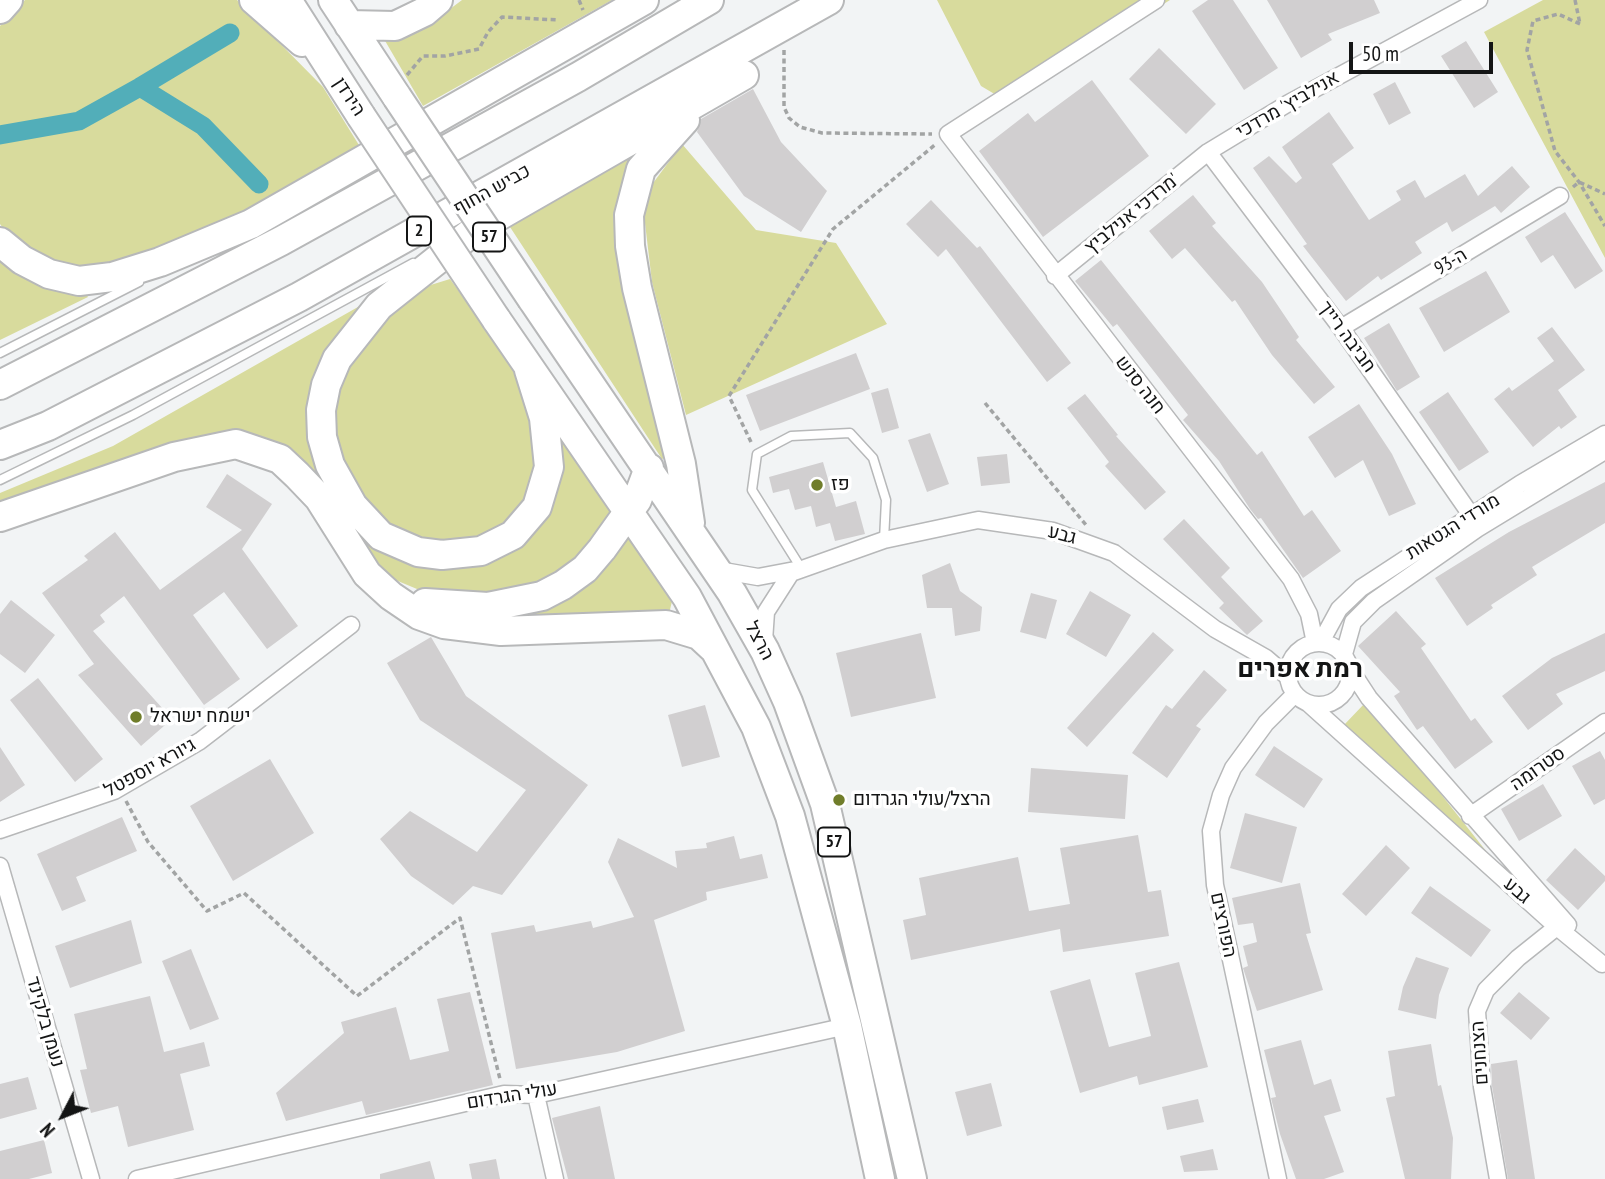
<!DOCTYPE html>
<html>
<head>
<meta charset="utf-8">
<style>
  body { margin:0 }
  #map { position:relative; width:1605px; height:1179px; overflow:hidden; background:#f2f4f5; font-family:"PT Sans Narrow",sans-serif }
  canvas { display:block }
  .north { position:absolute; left:28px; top:1081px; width:70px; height:70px; -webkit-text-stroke:5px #fff; paint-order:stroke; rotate:228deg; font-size:19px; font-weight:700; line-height:28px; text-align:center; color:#141515 }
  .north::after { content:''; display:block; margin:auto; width:24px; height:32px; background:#141515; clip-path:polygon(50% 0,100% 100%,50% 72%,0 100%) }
  .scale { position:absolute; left:1349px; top:42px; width:144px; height:32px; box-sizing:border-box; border:4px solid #141515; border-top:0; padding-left:9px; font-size:21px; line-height:24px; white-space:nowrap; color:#141515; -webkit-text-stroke:5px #fff; paint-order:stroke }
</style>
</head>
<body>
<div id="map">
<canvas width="1605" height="1179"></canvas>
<div class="north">N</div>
<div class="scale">50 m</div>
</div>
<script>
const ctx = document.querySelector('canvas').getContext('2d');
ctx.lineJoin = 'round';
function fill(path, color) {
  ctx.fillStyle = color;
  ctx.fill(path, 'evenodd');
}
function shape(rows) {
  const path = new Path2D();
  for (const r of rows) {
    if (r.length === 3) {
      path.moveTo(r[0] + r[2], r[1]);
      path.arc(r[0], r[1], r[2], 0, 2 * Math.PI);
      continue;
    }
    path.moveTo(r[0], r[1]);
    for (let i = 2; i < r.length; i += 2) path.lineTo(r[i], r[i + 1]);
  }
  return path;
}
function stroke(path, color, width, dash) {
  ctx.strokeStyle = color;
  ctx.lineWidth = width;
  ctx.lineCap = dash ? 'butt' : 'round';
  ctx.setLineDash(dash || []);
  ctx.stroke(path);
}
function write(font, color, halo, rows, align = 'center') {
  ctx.font = font + ' "PT Sans Narrow",Heebo,sans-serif';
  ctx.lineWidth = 7;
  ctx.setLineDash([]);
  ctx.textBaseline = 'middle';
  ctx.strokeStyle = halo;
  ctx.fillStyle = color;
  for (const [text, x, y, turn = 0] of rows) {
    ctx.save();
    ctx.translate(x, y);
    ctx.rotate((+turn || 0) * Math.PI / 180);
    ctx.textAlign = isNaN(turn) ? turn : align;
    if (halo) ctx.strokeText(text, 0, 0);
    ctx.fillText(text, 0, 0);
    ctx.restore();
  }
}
fill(shape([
  [25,0,237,0,323,87,362,150,242,215,109,266,80,269,53,264,8,235,0,224,0,26],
  [462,0,612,0,423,106,384,39,430,24],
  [937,0,1170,0,1008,102,981,86],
  [1543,0,1605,0,1605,258,1484,32],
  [648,142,632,163,669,456,662,459,510,227],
  [682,144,756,230,836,243,887,324,686,415,652,282,642,198],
  [0,247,82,287,88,297,0,340],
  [450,279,512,364,532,423,537,466,526,501,515,516,495,533,461,542,420,540,389,526,363,499,341,461,334,435,337,389,348,365,387,315,421,288],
  [372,299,311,410,376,543,519,542,547,416,615,508,578,561,538,585,488,596,438,594,417,589,393,579,375,566,260,438,0,505,0,493,113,446],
  [629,523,674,593,668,618,474,621,530,609],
  [1364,704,1402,745,1490,856,1344,725]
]), '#d8db9d');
stroke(shape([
  [140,87,230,33],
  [0,135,79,121,140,87,203,126,259,184]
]), '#52aeb9', 19);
fill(shape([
  [1208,0,1233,0,1278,68,1244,90,1192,11],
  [1267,0,1374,0,1380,13,1328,34,1332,40,1301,58],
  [1466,41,1498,92,1474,108,1441,56],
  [1159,48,1216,104,1186,134,1129,79],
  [1092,80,1149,156,1043,237,979,151,1028,113,1035,122],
  [1395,82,1411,113,1389,125,1373,94],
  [753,89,781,142,827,191,801,232,744,196,697,132,701,119],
  [1329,112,1354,148,1332,164,1369,220,1401,200,1396,191,1415,180,1425,198,1465,174,1478,196,1512,166,1530,187,1501,213,1495,206,1452,232,1447,222,1415,242,1422,253,1381,280,1378,276,1346,301,1303,246,1307,244,1253,168,1269,156,1296,183,1302,178,1282,147],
  [1193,195,1216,223,1212,226,1262,282,1299,337,1296,340,1335,387,1314,404,1272,355,1235,300,1232,302,1185,248,1172,259,1149,231],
  [931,200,977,248,980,246,1071,363,1047,382,946,249,938,257,906,224],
  [1565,212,1603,271,1575,289,1553,255,1541,263,1525,237],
  [1101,260,1257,455,1262,451,1304,516,1312,510,1341,551,1303,578,1261,518,1258,519,1250,509,1219,461,1183,420,1188,415,1117,324,1113,327,1075,281],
  [1486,271,1510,312,1444,352,1419,308],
  [1389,323,1420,377,1397,391,1364,338],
  [1552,327,1585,370,1558,390,1577,417,1561,429,1559,426,1533,447,1494,399,1509,387,1512,391,1554,361,1537,338],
  [856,353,870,389,760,431,746,395],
  [888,388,899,428,882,433,871,393],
  [1448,392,1489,452,1459,471,1419,412],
  [1085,394,1118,435,1116,436,1166,492,1145,510,1105,466,1109,462,1067,408],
  [1359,404,1392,454,1416,504,1389,516,1363,460,1335,478,1308,437],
  [930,433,949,484,927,492,908,440],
  [1007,454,1010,483,981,486,977,457],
  [823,462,836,507,856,501,865,534,835,541,830,523,816,527,811,506,795,510,789,489,773,493,769,477],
  [227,474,272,504,242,549,298,626,267,649,224,592,193,615,240,679,204,705,124,596,100,615,105,622,93,631,172,719,141,746,78,675,94,664,42,593,88,560,84,556,115,532,160,590,242,530,206,507],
  [1605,482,1605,523,1532,567,1537,575,1491,605,1493,608,1467,626,1435,578,1509,532],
  [1184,519,1230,568,1221,577,1263,621,1247,635,1219,608,1224,603,1163,539],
  [950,563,960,591,982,607,980,631,955,636,952,608,927,608,922,575],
  [1090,591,1131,615,1106,657,1066,634],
  [1031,593,1057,600,1046,639,1020,632],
  [11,600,55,635,25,673,0,654,0,614],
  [1396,611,1426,644,1421,648,1471,721,1475,718,1493,742,1455,769,1423,726,1417,730,1394,696,1400,692,1358,646],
  [1153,632,1174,650,1087,747,1067,728],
  [921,633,936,698,851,717,836,653],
  [1605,633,1605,671,1556,694,1563,704,1528,730,1502,696,1552,658],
  [431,637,466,696,588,785,502,895,473,886,453,905,411,876,380,839,410,811,477,852,526,790,420,720,387,663],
  [1204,670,1227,690,1196,726,1201,729,1167,778,1132,753,1166,705,1172,709],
  [38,678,103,759,75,782,10,700],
  [705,705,720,757,682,767,668,715],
  [1274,746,1323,779,1304,808,1255,775],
  [0,747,25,785,0,802],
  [1600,751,1605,760,1605,799,1594,805,1572,766],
  [270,759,314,833,233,881,190,806],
  [1031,768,1128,775,1125,819,1028,812],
  [1543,784,1562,816,1519,841,1501,809],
  [1245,813,1297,827,1282,883,1230,868],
  [122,817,137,851,76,877,86,901,62,911,37,854],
  [1138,835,1148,892,1161,890,1169,936,1063,952,1060,929,911,960,903,920,926,915,919,878,1018,857,1029,911,1070,904,1060,848],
  [734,836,740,859,762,854,768,878,706,892,707,900,654,920,685,1031,617,1052,516,1069,491,933,534,925,536,932,591,921,593,928,634,917,608,862,618,838,677,868,675,851,707,848,706,843],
  [1386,845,1410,868,1366,916,1342,894],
  [1575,848,1605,876,1605,881,1578,910,1546,880],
  [1300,883,1311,933,1306,934,1323,990,1257,1011,1243,968,1248,966,1243,946,1257,942,1253,923,1238,925,1232,898],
  [1430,886,1491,930,1471,957,1411,913],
  [131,920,142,963,70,988,55,946],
  [191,949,219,1019,190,1030,162,961],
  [1416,957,1449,968,1439,995,1436,1019,1398,1010,1403,987],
  [1179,962,1208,1067,1139,1085,1137,1076,1080,1093,1050,991,1090,979,1109,1047,1151,1036,1135,973],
  [470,992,493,1085,366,1115,362,1101,286,1121,276,1093,344,1033,341,1022,396,1007,410,1060,449,1051,437,999],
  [1519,992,1550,1018,1531,1040,1500,1013],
  [150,996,164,1052,204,1042,210,1066,180,1074,194,1130,128,1147,118,1106,91,1113,80,1070,87,1069,74,1014],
  [1301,1040,1314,1085,1331,1079,1341,1111,1324,1116,1344,1172,1324,1179,1296,1179,1280,1134,1271,1098,1276,1097,1264,1050],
  [1431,1044,1438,1086,1441,1085,1453,1138,1451,1179,1405,1179,1386,1098,1395,1096,1388,1051],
  [1517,1060,1535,1179,1508,1179,1492,1086,1491,1064],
  [28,1077,37,1109,0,1119,0,1084],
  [991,1083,1002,1126,967,1136,955,1092],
  [1198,1099,1204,1122,1167,1130,1162,1107],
  [600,1106,615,1179,568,1179,552,1118],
  [44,1140,52,1173,29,1179,0,1179,0,1151],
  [1213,1149,1218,1170,1184,1172,1180,1156],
  [496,1159,500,1179,472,1179,469,1164],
  [430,1161,435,1179,380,1179,380,1174]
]), '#d1cfd0');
const lane = shape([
  [0,353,139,282],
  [0,480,133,415,413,263],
  [801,568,752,490,757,454,791,436,850,433,873,458,886,500,884,540]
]);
const street = shape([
  [1156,0,948,134,1291,579,1309,614,1315,643],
  [1208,152,1341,328,1471,515,1477,529],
  [1055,276,1208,152,1287,104,1479,0],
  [1341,328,1560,196],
  [718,570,758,577,795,570],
  [764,641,766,612,791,573,884,540,978,520,1053,531,1114,553,1215,629,1266,658,1288,677],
  [1321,642,1339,609,1361,588,1520,484,1605,434],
  [1319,674,31],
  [1344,654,1353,622,1374,601,1477,529,1605,451],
  [1350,669,1369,698,1568,925],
  [1309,704,1557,927,1602,964],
  [1470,816,1605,722],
  [0,830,114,791,200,741,351,625],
  [0,866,91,1179],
  [536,1095,555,1179],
  [137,1179,504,1094,536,1095,847,1026],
  [1278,1179,1215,885,1211,831,1221,795,1233,768,1266,723,1295,694],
  [1498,1179,1482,1087,1477,1011,1486,990,1518,958,1563,922]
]);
const highway = shape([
  [254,0,302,42],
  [287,0,361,116],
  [333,0,397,97],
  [0,9,8,0],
  [349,25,395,26,424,12,438,0],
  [685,120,641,169,629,215,630,246,637,288,681,464,690,523],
  [0,242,22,260,49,274,79,281,112,277,160,262,251,224,644,0],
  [532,299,732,593,765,651,788,702,825,804,912,1179],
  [496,319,687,597,756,727,790,816,847,1026,880,1179],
  [529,370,544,418,549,467,537,507,513,535,481,551,442,555,418,552,381,536,353,506,330,465,322,437,321,410,326,385,337,359,379,306,476,229,744,75],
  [0,385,281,241,578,77,709,0],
  [0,445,48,426,299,297,829,0],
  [0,517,174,457,236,444,280,459,297,475,319,498,367,574,391,596,419,615,444,624,501,631,666,625,699,635,713,648],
  [425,603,488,607,542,596,563,585,585,569,602,549,637,500,649,468]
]);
stroke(lane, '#b7b8b9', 11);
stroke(street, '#b7b8b9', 19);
stroke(highway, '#b7b8b9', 32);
stroke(shape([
  [579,0,583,10],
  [1575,0,1580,24],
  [1580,24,1558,14,1533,21,1527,50,1555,151,1579,182,1605,226],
  [784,50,784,107,789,118,800,127,822,133,932,134],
  [407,75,423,56,445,56,479,49,488,32,502,17,558,20],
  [1573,187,1579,182,1605,194],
  [985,403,1086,525],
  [751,442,729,396,833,229,936,144],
  [126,801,148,842,207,911,244,893,357,996,460,918,500,1079]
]), '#a2a4a4', 3.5, [5, 3.5]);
stroke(lane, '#fff', 8);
stroke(street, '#fff', 16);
stroke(highway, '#fff', 28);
const highwayBridge = shape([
  [397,97,532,299],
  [361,116,496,319]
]);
stroke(highwayBridge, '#b7b8b9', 32, []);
stroke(highwayBridge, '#fff', 28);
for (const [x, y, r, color] of [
  [817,485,7,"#707d2a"],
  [136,717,7,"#707d2a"],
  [839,800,7,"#707d2a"]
]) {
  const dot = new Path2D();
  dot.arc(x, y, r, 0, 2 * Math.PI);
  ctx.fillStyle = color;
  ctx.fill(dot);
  stroke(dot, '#fff', 2.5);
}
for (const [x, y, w] of [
  [419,231,24],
  [489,237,32],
  [834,842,32]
]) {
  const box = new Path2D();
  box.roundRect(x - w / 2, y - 14.5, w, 29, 5);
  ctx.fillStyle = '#fff';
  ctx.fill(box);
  stroke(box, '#141515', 2);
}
write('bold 18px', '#141515', null, [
  ["2",419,231],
  ["57",489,237],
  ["57",834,842]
]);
write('19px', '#141515', '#fff', [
  ["הירדן",349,97,57],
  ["אנילביץ' מרדכי",1288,105,-30],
  ["כביש החוף",492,190,-29],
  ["מרדכי אנילביץ'",1132,214,-39],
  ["ה-93",1451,262,-31],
  ["חביבה רייך",1347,337,54],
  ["חנה סנש",1140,385,52],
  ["מורדי הגטאות",1453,527,-32],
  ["גבע",1062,535,15],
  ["הרצל",759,641,62],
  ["גיורא יוספטל",150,768,-29],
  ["סטרומה",1538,769,-35],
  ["גבע",1517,891,42],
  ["הפורצים",1223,925,78],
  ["נעמן בלקינד",45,1022,74],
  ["הצנחנים",1480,1053,-94],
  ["עולי הגרדום",512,1096,-9]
]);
write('19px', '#141515', '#fff', [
  ["פז",831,485],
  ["ישמח ישראל",150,717],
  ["הרצל/עולי הגרדום",853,800]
], 'left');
write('bold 26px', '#141515', '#fff', [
  ["רמת אפרים",1300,670]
]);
</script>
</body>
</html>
